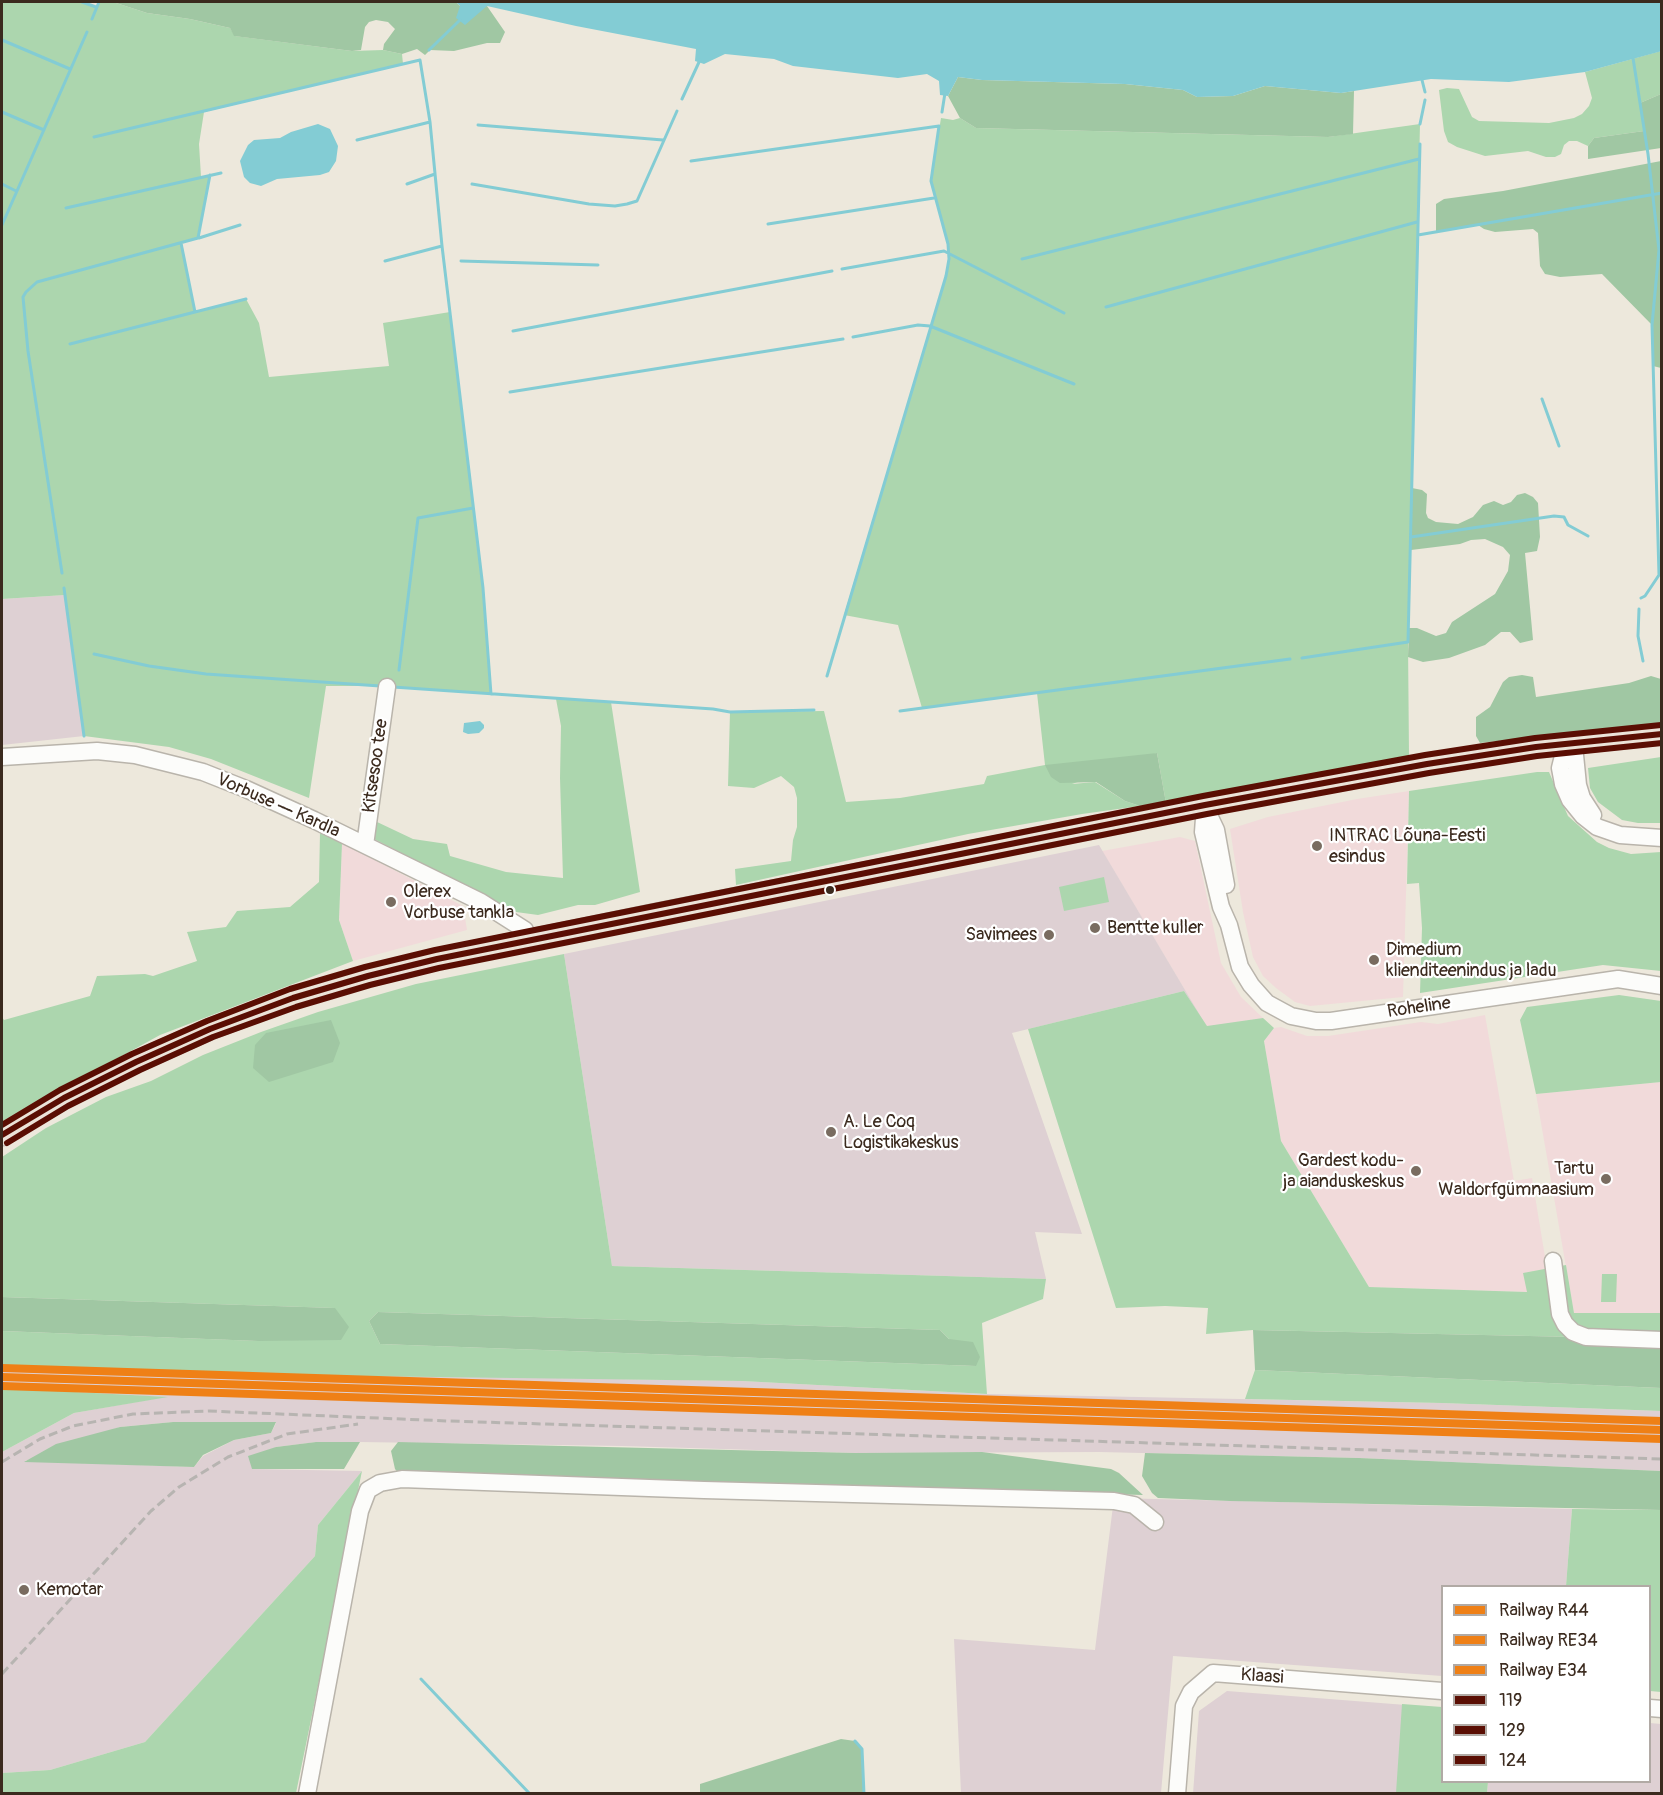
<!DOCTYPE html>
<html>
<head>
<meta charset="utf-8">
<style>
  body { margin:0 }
  #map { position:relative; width:1663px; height:1795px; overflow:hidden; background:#ede8dc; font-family:Pangolin,sans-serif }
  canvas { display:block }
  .frame { position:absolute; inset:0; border:3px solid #3b2a1e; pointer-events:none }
  .legend { position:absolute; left:1441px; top:1585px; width:210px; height:198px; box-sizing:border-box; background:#fff; border:2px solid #b1aaa5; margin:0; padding:8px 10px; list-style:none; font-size:18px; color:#3b2a1e }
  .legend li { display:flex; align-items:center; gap:12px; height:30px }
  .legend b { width:30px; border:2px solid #b1aaa5 }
</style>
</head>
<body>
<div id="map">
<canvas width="1663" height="1795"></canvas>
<div class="frame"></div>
<ul class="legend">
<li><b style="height:8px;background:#ef8016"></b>Railway R44</li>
<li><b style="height:8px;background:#ef8016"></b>Railway RE34</li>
<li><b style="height:8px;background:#ef8016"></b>Railway E34</li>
<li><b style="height:8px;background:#5a0e03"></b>119</li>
<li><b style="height:8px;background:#5a0e03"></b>129</li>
<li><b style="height:8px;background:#5a0e03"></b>124</li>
</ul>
</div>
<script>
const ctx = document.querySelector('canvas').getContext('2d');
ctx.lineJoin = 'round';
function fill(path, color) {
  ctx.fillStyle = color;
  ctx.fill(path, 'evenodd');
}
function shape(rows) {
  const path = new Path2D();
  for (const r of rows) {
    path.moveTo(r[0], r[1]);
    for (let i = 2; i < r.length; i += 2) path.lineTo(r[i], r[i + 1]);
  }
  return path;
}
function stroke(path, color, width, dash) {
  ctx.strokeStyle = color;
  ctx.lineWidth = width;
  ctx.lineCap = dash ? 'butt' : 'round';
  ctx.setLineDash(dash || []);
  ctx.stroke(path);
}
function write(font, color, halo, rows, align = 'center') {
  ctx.font = font + ' Pangolin,sans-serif';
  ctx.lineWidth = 4.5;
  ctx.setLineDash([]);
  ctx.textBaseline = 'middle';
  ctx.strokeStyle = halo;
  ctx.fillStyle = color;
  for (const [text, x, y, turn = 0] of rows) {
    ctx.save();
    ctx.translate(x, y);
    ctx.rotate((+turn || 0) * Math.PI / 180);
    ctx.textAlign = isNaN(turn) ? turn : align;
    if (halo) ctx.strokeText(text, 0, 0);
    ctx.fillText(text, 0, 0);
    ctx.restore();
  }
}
fill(shape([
  [1409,791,1403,997,1310,1006,1295,1002,1276,988,1263,976,1253,957,1243,912,1230,829,1268,817,1357,799],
  [1180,837,1195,841,1221,963,1241,997,1263,1018,1207,1027,1102,851],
  [342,843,463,906,467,930,353,961,339,920],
  [1485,1015,1514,1181,1532,1178,1547,1269,1524,1273,1528,1292,1369,1287,1281,1141,1264,1041,1274,1028,1281,1027,1307,1036,1328,1036,1421,1022,1438,1024],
  [1661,1082,1661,1313,1574,1313,1536,1094]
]), '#f1dada');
fill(shape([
  [65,595,84,736,2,745,2,599],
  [1099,845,1207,1027,1184,991,1012,1033,1082,1234,1035,1232,1046,1279,612,1266,564,954],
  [2,1369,742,1381,987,1394,1442,1403,1661,1411,1661,1471,1359,1458,1099,1452,856,1453,622,1446,360,1442,317,1442,276,1447,252,1469,362,1471,318,1525,315,1556,145,1742,50,1770,2,1773,2,1452,74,1413,164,1397,2,1389],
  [173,1422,276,1423,271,1433,234,1440,203,1456,194,1467,25,1461,120,1427],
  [1114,1498,1572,1509,1566,1586,1442,1586,1442,1676,1173,1656,1161,1793,961,1793,954,1639,1095,1650],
  [1227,1691,1406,1705,1399,1793,1193,1794,1199,1711],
  [1650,1723,1661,1724,1661,1793,1487,1793,1488,1782,1650,1782]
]), '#ded0d3');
fill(shape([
  [2,2,82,2,96,7,99,2,113,2,147,13,190,19,230,28,235,36,352,51,383,50,402,54,403,64,204,112,199,144,201,177,210,175,198,238,182,243,195,312,246,299,259,323,269,377,389,366,383,323,450,312,483,588,491,694,381,686,326,686,309,798,211,759,169,747,84,736,65,595,2,599],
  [1661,51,1661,94,1640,103,1644,131,1594,138,1588,146,1577,141,1569,141,1564,145,1561,154,1555,157,1546,157,1528,151,1485,156,1457,147,1448,142,1444,131,1439,90,1447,88,1459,89,1472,117,1479,121,1549,123,1574,118,1582,114,1589,106,1592,98,1585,72],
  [941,118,953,120,960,118,976,128,1328,137,1420,124,1408,642,1409,756,1166,803,1157,753,1072,784,1095,782,1125,801,1140,806,1082,814,968,834,736,885,735,869,791,861,793,840,797,827,797,798,794,787,781,776,754,788,728,786,730,712,824,711,846,802,900,798,984,784,987,776,1045,765,1037,693,922,708,898,625,844,615,946,276,949,260,948,244,931,181],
  [556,699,611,702,640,892,595,905,578,905,538,915,516,912,374,839,375,821,413,839,447,844,450,856,506,872,563,878,560,778,561,726],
  [1661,757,1661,823,1638,823,1622,820,1598,802,1590,788,1588,768],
  [1537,772,1549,772,1568,816,1597,842,1609,848,1631,854,1661,852,1661,971,1603,965,1420,993,1422,928,1419,883,1407,884,1409,791],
  [320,833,342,843,339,920,353,961,160,1035,2,1122,2,1017,4,1020,90,996,97,976,145,974,153,976,197,961,187,932,226,927,237,911,290,907,319,882],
  [1104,877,1109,902,1064,911,1059,887],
  [564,954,612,1266,1046,1279,1043,1299,982,1323,987,1394,742,1381,210,1374,2,1368,2,1331,259,1341,334,1308,2,1297,2,1157,46,1128,106,1097,151,1081,203,1055,261,1032,318,1012,416,984],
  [378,1312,940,1330,976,1366,380,1344,369,1321],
  [1184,991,1207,1026,1263,1018,1274,1028,1264,1041,1281,1141,1369,1287,1527,1292,1523,1273,1566,1265,1574,1313,1661,1313,1661,1341,1576,1337,1253,1330,1206,1334,1208,1308,1165,1306,1116,1308,1028,1029],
  [1619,995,1661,1001,1661,1082,1536,1094,1520,1020,1527,1007],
  [1602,1274,1617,1274,1616,1302,1601,1302],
  [1255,1370,1661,1388,1662,1411,1442,1403,1245,1399],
  [2,1389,38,1390,168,1397,74,1413,2,1452],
  [362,1471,296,1793,2,1794,2,1773,50,1770,145,1742,315,1556,318,1525],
  [1572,1509,1661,1510,1661,1692,1650,1691,1650,1586,1566,1586],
  [1402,1704,1442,1707,1442,1782,1488,1782,1487,1793,1396,1793]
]), '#acd6ae');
fill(shape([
  [113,2,456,2,460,6,487,6,505,32,500,43,487,43,454,51,430,50,425,55,417,49,402,54,383,50,384,44,395,29,388,22,376,20,369,22,365,27,361,50,352,51,234,36,230,28,190,19,147,13],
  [958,77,982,80,1125,84,1183,90,1197,97,1233,96,1265,86,1341,93,1354,91,1353,134,1328,137,976,128,960,118,948,96],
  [1661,94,1661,148,1588,159,1588,146,1594,138,1644,131,1640,103],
  [1661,161,1661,368,1653,366,1652,325,1602,274,1560,277,1545,274,1540,266,1538,233,1533,229,1495,232,1484,229,1478,225,1436,232,1436,204,1444,199,1503,191],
  [1412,488,1422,490,1427,494,1426,513,1428,518,1436,522,1458,524,1473,517,1483,505,1494,501,1503,505,1511,502,1517,495,1525,493,1533,497,1538,503,1540,537,1537,551,1525,553,1533,640,1520,643,1510,632,1501,632,1485,645,1449,658,1423,662,1408,657,1409,628,1417,628,1436,636,1446,633,1452,622,1495,594,1508,571,1510,555,1503,547,1485,539,1471,540,1460,544,1411,550],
  [1522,675,1533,677,1536,697,1629,683,1651,676,1661,679,1661,723,1480,743,1476,736,1476,717,1490,707,1503,682,1509,677],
  [1157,753,1166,803,1140,806,1125,801,1096,782,1060,783,1051,777,1045,765],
  [331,1020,340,1043,333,1062,269,1082,253,1068,255,1045,266,1033],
  [2,1297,335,1308,349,1327,341,1340,258,1341,2,1331],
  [378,1312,940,1330,949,1339,973,1342,980,1357,976,1366,380,1344,369,1321],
  [1253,1330,1576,1337,1661,1341,1661,1388,1255,1370],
  [173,1422,276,1422,271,1433,234,1440,203,1455,194,1467,24,1462,56,1444,120,1427],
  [316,1442,360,1442,344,1469,252,1469,248,1456,276,1447],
  [398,1442,856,1453,982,1452,1111,1469,1119,1473,1143,1495,399,1474,395,1469,391,1451],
  [1145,1453,1359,1458,1661,1471,1661,1510,1230,1501,1158,1498,1152,1493,1142,1476],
  [841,1739,855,1741,862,1749,864,1793,700,1793,700,1784]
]), '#a0c7a3');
fill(shape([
  [456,2,1661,2,1662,51,1585,72,1509,82,1431,79,1341,93,1265,86,1233,96,1197,97,1183,90,1125,84,982,80,958,77,948,96,940,95,939,81,927,74,898,78,793,66,774,59,725,54,704,64,695,61,696,49,576,26,487,6,465,25,456,18,460,6],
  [318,124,330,129,338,146,336,161,329,172,320,175,277,179,261,186,250,183,244,177,240,161,248,145,254,140,280,138,291,132],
  [480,721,484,725,484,728,479,733,468,734,463,732,464,723]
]), '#83ccd4');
stroke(shape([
  [82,2,96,7],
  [92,19,99,2],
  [2,40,70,69],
  [429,50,460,20],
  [1633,58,1648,154,1659,250,1652,325,1659,575,1645,596,1641,598],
  [1421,76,1425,92],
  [682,99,700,60],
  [2,112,44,130],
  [942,112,945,93],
  [1420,124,1425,100],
  [478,125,663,140],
  [94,137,420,60,430,122,442,246,483,588,491,694],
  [357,140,430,122],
  [691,161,939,126,931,181,948,244,949,259,946,276,827,676],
  [2,184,16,191],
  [407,184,435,174],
  [472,184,589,204,615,206,627,204,637,201,677,111],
  [66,208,221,173],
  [768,224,934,198],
  [2,225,87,32],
  [1418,235,1662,193],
  [199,238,240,225],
  [1022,259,1419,159],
  [385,261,442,246],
  [461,261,598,265],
  [842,269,944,251,1064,313],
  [1106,307,1417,222],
  [195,312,246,299],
  [513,331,832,271],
  [853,337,918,325,930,326,1074,384],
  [70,344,195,312,181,243],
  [510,392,843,339],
  [1542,399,1559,446],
  [1411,537,1554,516,1564,517,1568,525,1588,536],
  [62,573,28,351,23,297,26,292,37,282,198,238,210,175],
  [64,588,84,736],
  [1639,609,1638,636,1643,661],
  [94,654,149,666,206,674,380,686],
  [1302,658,1408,642,1420,144],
  [399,670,418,518,473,508],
  [393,687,713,709,730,712,814,710],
  [900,711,1290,659],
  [421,1679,530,1794],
  [855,1741,862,1749,864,1794]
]), '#83ccd4', 3);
const minor = shape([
  [1566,744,1560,768,1563,784,1570,800,1583,816,1597,827,1620,835,1662,838],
  [1566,744,1575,755,1578,785,1582,798,1593,815],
  [2,757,97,751,135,755,203,772,246,789,314,820,481,902,525,930,528,940],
  [1205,805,1203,832,1221,907,1229,925,1240,967,1251,985,1267,1003,1291,1016,1316,1021,1331,1021,1618,979,1662,986],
  [1206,809,1216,830,1226,885],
  [365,845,387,687],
  [1553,1261,1560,1314,1565,1324,1573,1332,1586,1337,1662,1340],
  [1650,1708,1662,1709],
  [307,1794,360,1511,368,1490,380,1483,402,1479,704,1490,1114,1501,1134,1505,1155,1522],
  [1177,1794,1184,1706,1191,1692,1213,1673,1442,1691]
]);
const major = shape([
  [2,1135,64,1098,136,1062,210,1029,293,998,368,976,437,959,651,915,1205,805,1427,764,1536,747,1662,734]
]);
stroke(minor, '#b9b4ab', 19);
stroke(major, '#b9b4ab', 23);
stroke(minor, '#fcfcfa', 16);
stroke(major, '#ebe3d8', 21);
stroke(shape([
  [2,1462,40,1439,73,1426,133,1414,209,1411,448,1421,1662,1459],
  [2,1674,151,1511,179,1487,228,1457,287,1434,358,1424]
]), '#b7b4b1', 3, [9, 4.5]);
stroke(shape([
  [2,1135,64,1098,136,1062,210,1029,293,998,368,976,437,959,1205,805,1427,764,1536,747,1662,734]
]), '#5a0e03', 6);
stroke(shape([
  [7,1143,68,1106,140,1070,213,1037,296,1007,370,985,439,968,1207,814,1429,773,1537,756,1662,743]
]), '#5a0e03', 6);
stroke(shape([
  [2,1125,60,1090,132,1054,207,1021,290,989,365,967,435,950,1203,796,1425,755,1535,738,1661,725]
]), '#5a0e03', 6);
stroke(shape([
  [2,1377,1662,1430]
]), '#ef8016', 8);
stroke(shape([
  [2,1386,1662,1439]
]), '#ef8016', 8);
stroke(shape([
  [2,1368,1662,1421]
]), '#ef8016', 8);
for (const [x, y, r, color] of [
  [1317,846,6,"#796c60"],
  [830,890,5,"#3b2a1e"],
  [391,902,6,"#796c60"],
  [1095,928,6,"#796c60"],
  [1049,935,6,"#796c60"],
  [1374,960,6,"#796c60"],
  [831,1132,6,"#796c60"],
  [1416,1171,6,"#796c60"],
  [1606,1179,6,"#796c60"],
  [24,1590,6,"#796c60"]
]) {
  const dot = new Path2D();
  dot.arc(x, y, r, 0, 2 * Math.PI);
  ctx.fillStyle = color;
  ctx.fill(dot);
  stroke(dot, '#fff', 2);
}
write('18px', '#3b2a1e', '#fff', [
  ["Kitsesoo tee",376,766,-82],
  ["Vorbuse — Kardla",278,806,24],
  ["Roheline",1419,1008,-8],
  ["Klaasi",1262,1677,4]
]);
write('18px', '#3b2a1e', '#fff', [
  ["INTRAC Lõuna-Eesti",1329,836],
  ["esindus",1329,857],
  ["Olerex",403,892],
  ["Vorbuse tankla",403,913],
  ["Bentte kuller",1107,928],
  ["Savimees",1037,935,"right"],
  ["Dimedium",1386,950],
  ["klienditeenindus ja ladu",1386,971],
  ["A. Le Coq",843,1122],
  ["Logistikakeskus",843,1143],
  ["Gardest kodu-",1404,1161,"right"],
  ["ja aianduskeskus",1404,1182,"right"],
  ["Tartu",1594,1169,"right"],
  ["Waldorfgümnaasium",1594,1190,"right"],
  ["Kemotar",36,1590]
], 'left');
</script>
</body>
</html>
